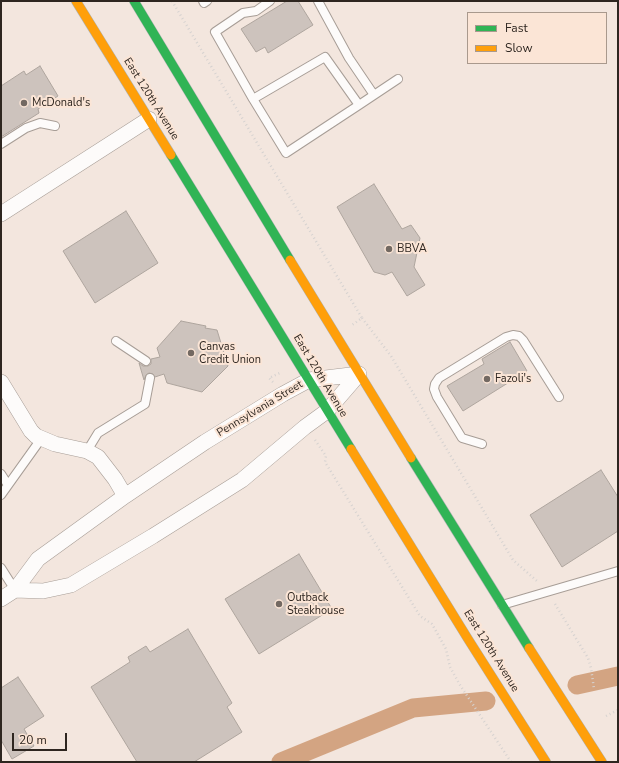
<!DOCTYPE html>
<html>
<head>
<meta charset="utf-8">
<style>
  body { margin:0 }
  #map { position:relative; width:619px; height:763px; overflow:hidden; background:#f3e6de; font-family:"Nunito Sans",sans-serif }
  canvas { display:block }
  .frame { position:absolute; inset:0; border:2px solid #2e2620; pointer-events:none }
  .legend { position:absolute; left:467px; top:12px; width:140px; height:52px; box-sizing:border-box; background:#fbe5d6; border:1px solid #a9998d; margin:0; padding:5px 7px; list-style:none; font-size:12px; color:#2e2620 }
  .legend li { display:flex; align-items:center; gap:8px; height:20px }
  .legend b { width:20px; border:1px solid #a9998d }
  .scale { position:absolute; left:12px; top:733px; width:55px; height:18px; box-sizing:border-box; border:2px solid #2e2620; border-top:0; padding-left:5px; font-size:12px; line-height:14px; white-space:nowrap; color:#2e2620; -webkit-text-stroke:3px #fbe5d6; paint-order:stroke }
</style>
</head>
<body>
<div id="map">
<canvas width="619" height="763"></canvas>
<div class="frame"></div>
<ul class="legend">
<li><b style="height:5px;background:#30b455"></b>Fast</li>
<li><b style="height:5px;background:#ff9f0a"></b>Slow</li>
</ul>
<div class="scale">20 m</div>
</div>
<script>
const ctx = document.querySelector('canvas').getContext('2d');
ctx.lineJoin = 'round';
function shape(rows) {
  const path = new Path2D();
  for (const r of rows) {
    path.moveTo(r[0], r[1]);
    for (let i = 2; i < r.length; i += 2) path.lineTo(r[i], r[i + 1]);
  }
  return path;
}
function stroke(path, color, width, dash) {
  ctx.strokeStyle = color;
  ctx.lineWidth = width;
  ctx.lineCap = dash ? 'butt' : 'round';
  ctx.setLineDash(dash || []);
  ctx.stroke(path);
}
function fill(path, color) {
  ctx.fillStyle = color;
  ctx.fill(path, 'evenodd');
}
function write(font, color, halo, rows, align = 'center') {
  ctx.font = font + ' "Nunito Sans",sans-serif';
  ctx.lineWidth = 4;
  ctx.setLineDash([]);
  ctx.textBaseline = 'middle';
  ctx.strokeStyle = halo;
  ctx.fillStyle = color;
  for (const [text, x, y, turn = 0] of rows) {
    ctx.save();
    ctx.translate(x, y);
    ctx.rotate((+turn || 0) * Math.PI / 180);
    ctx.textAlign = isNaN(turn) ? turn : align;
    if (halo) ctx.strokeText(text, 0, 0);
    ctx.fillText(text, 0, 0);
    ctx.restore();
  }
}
stroke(shape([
  [577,685,618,676],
  [281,762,413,708,486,701]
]), '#d3a482', 19);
const building = shape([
  [287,1,298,1,313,25,268,53,265,47,256,52,241,29,287,1],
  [40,66,58,96,38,109,39,113,1,137,1,86,24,71,26,75,40,66],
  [374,184,402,229,411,225,420,238,414,267,425,285,407,296,392,272,385,275,374,272,337,207,374,184],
  [126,211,158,263,95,303,63,251,126,211],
  [181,321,206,326,205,328,217,330,228,366,202,392,167,383,164,374,155,377,153,374,149,373,146,375,144,380,139,363,143,366,148,366,151,364,151,359,160,357,157,348,181,321],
  [510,342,527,371,463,411,447,386,484,364,482,359,510,342],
  [601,470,618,497,618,531,562,567,530,515,601,470],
  [299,554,332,609,259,654,225,599,299,554],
  [188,629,232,703,227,707,242,732,194,762,137,762,91,687,130,662,128,657,146,646,150,652,188,629],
  [18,677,44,716,24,729,34,746,12,759,1,740,1,688,18,677]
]);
fill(building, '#cdc3bd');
stroke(building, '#aea59e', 1);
const lane = shape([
  [203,1,204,3,207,1],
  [318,1,349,58,374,95],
  [253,99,215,32,243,13,256,11,270,1],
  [359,105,325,57,253,99,286,153,359,105,398,79],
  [1,144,26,128,40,123,55,126],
  [116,341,146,361],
  [482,444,462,438,437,397,434,389,435,384,439,378,506,337,513,335,519,336,523,340,559,397],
  [87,451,98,433,145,404,150,378],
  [1,474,8,485],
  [1,495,41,439],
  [1,568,15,590],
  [502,605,618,571]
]);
const street = shape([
  [1,214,149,119],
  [1,382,31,431,36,436,55,444,87,451,98,457,115,479,125,496],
  [15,590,43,591,71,585,153,536,242,480,305,427,327,411,359,374],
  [1,599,15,590,38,559,125,496,205,442,283,394,309,380,359,374]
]);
const fast = shape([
  [134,1,290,260],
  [171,155,351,449],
  [411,458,529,648]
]);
const slow = shape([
  [76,1,171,155],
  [290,260,411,458],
  [351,449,468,639,546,762],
  [529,648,602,762]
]);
stroke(lane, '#a79d96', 10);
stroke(street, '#a79d96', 16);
stroke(fast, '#afb3b3', 10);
stroke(slow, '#afb3b3', 10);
stroke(shape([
  [172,1,362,318,352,325],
  [362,318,391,356,513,560,537,581],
  [273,382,269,378,282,372],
  [315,440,326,456,325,462,420,616,432,624,446,649,450,667,460,685,511,762],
  [555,604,588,658,591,668,594,689],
  [606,716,618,710]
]), '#d6d2d0', 2.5, [1, 3]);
stroke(lane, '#fdfbfa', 8);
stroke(street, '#fdfbfa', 15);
stroke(fast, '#30b455', 9);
stroke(slow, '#ff9f0a', 9);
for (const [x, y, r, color] of [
  [24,103,4,"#736962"],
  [389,249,4,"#736962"],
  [191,353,4,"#736962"],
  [487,379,4,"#736962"],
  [279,604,4,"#736962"]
]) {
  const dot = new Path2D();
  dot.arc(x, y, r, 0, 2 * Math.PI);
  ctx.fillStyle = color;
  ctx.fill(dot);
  stroke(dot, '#fbe5d6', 1.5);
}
write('11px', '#2e2620', '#fbe5d6', [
  ["East 120th Avenue",151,99,58],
  ["East 120th Avenue",320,376,59],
  ["Pennsylvania Street",260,409,-31],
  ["East 120th Avenue",491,651,58]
]);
write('11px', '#2e2620', '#fbe5d6', [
  ["McDonald's",32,103],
  ["BBVA",397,249],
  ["Canvas",199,347],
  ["Credit Union",199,360],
  ["Fazoli's",495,379],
  ["Outback",287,598],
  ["Steakhouse",287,611]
], 'left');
</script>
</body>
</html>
